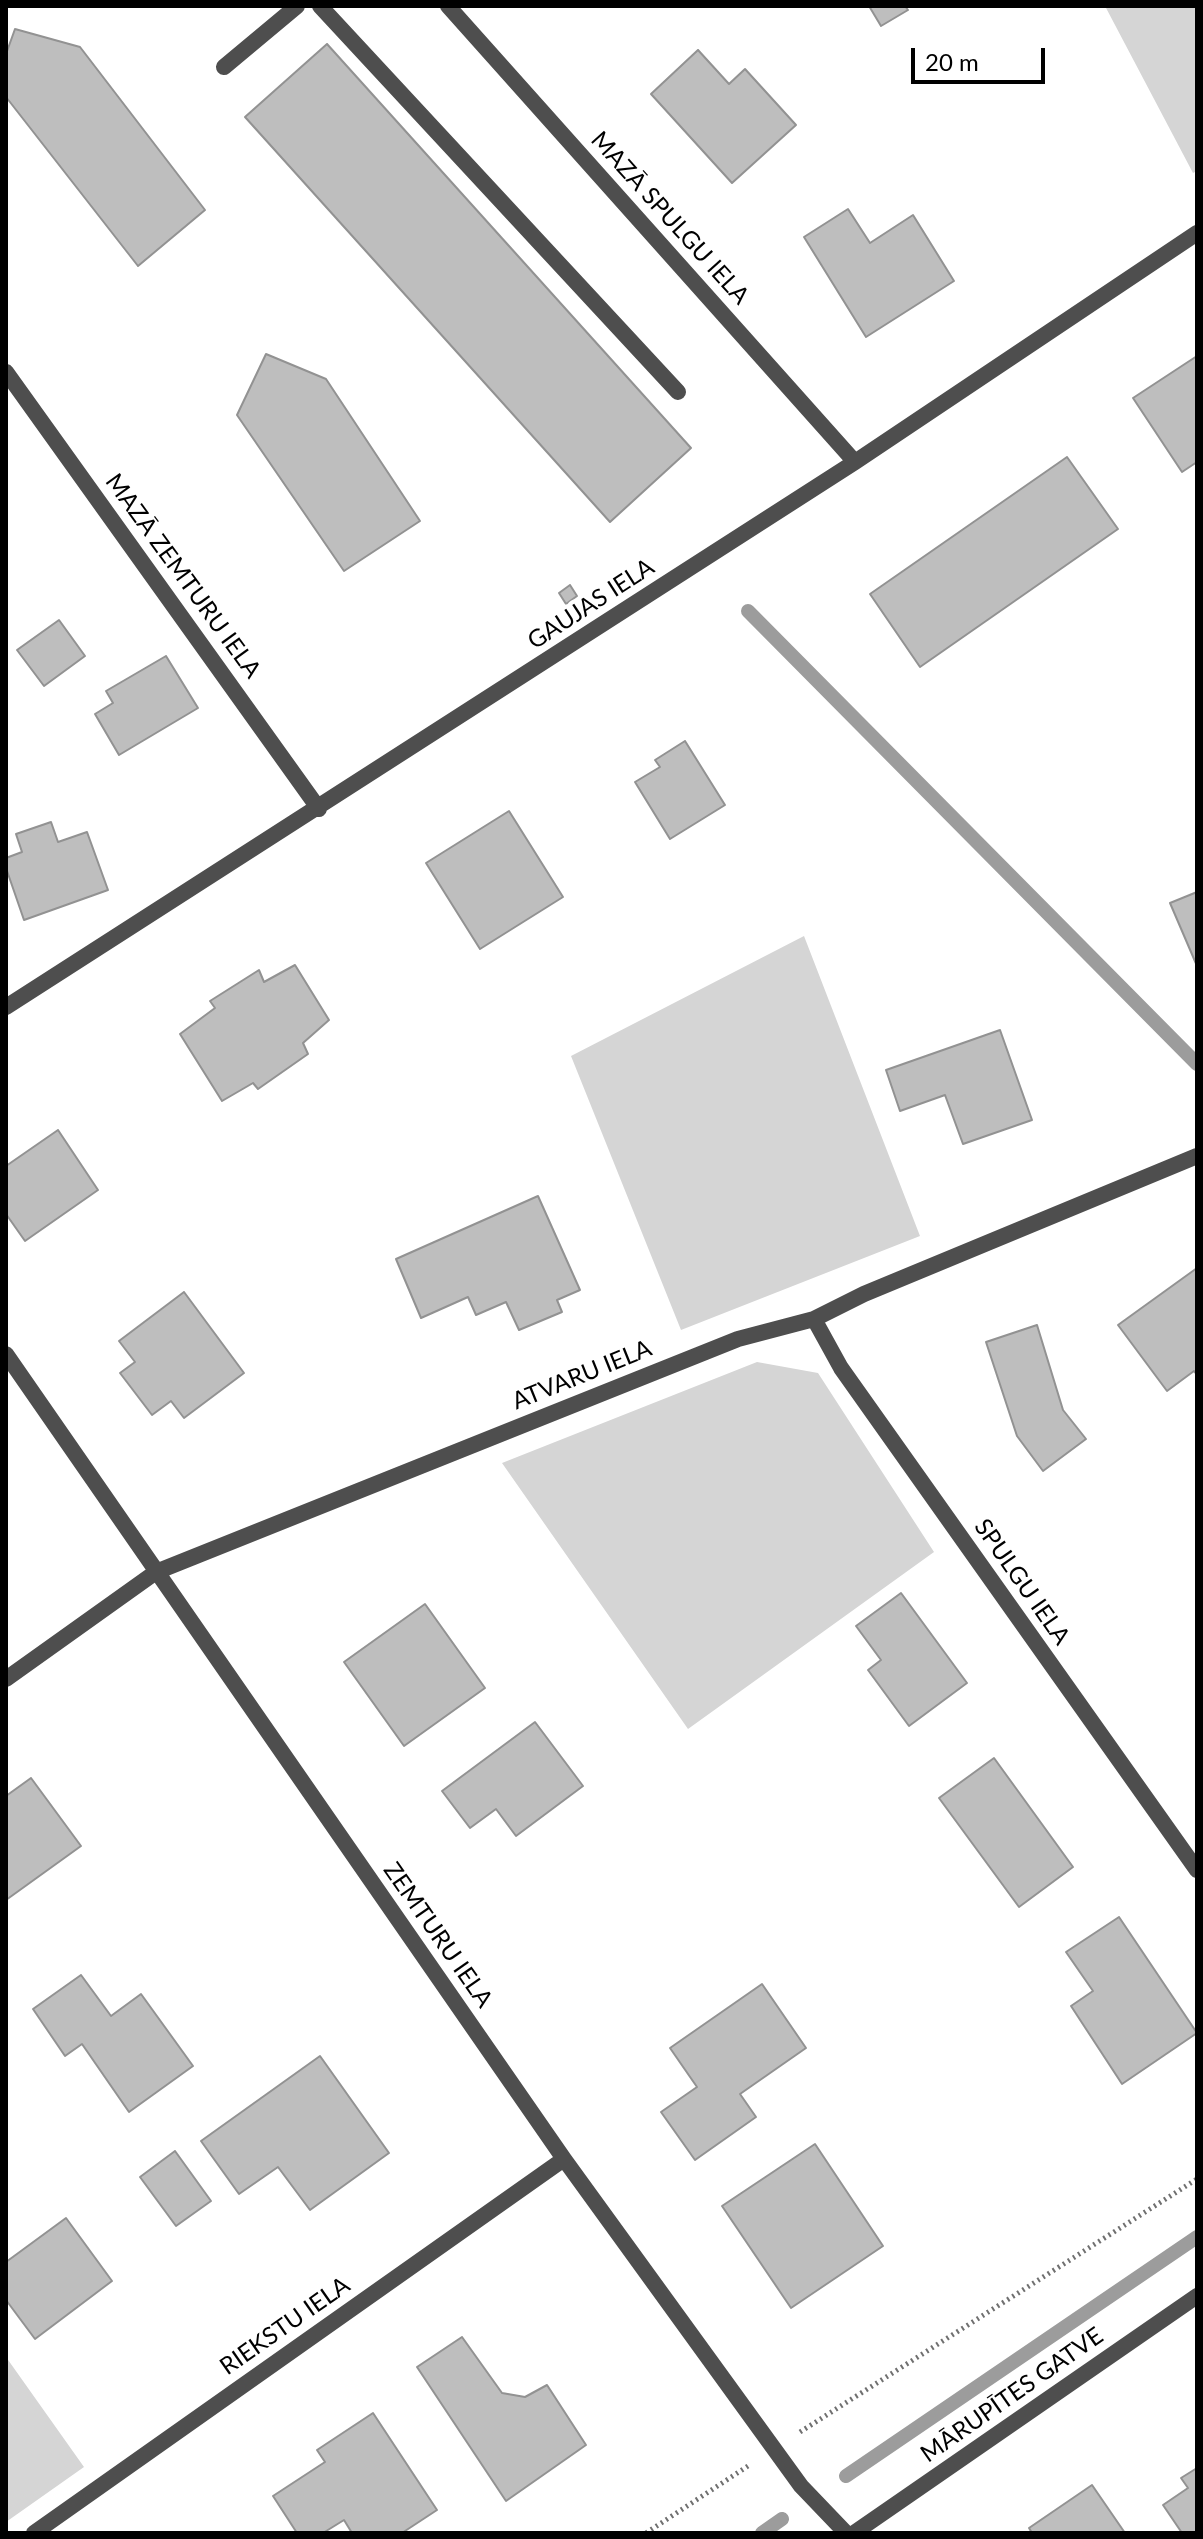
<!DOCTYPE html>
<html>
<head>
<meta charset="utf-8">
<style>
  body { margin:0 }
  #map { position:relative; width:1203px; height:2539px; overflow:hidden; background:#fff; font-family:Lato,sans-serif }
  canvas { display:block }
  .frame { position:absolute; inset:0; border:8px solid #000; pointer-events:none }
  .scale { position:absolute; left:911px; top:48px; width:134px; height:36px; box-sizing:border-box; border:4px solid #000; border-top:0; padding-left:10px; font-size:24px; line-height:28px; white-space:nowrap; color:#000; -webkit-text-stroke:6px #fff; paint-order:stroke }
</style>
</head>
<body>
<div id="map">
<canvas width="1203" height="2539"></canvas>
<div class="frame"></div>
<div class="scale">20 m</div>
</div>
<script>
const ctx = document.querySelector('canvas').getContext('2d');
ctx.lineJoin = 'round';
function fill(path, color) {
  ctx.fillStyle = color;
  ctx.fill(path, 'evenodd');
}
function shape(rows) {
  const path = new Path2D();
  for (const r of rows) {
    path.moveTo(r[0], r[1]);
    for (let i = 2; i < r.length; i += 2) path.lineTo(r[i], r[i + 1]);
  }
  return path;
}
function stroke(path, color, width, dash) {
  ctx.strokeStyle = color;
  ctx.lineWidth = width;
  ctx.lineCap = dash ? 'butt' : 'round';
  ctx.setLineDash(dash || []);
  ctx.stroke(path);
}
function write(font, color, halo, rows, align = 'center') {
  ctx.font = font + ' Lato,sans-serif';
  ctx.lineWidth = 8;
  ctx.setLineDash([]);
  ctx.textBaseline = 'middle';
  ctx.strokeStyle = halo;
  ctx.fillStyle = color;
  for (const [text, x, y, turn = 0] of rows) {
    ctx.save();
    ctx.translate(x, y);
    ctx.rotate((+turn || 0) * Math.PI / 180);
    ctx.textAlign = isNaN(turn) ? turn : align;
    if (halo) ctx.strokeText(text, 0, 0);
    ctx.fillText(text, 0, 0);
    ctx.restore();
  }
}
fill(shape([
  [1105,6,1197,6,1197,171,1193,173],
  [804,936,920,1236,681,1330,571,1056],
  [757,1362,818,1373,934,1552,688,1729,502,1463],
  [6,2357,84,2467,6,2522]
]), '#d5d5d5');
stroke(shape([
  [748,611,1197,1064],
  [846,2476,1197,2237],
  [762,2533,782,2519]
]), '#9c9c9c', 14);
const building = shape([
  [869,6,905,6,908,10,881,26,869,6],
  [15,29,80,47,205,210,138,266,6,97,6,54,15,29],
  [327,44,691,448,610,522,245,117,327,44],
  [698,50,729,84,745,69,796,125,732,183,651,94,698,50],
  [848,209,870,243,913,215,954,281,866,337,804,237,848,209],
  [266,354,326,379,420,521,344,571,237,415,266,354],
  [1197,356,1197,462,1182,472,1133,398,1197,356],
  [1067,457,1118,529,920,667,870,594,1067,457],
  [570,585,577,596,566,604,559,593,570,585],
  [59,620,85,656,44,686,17,650,59,620],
  [166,656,198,708,119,755,95,714,113,703,106,691,166,656],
  [685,741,725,805,670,839,635,782,660,767,655,760,685,741],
  [509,811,563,897,480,949,426,863,509,811],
  [51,822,58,842,87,832,108,890,24,920,6,868,6,858,22,852,16,834,51,822],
  [1197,892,1197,966,1170,903,1197,892],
  [295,965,329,1020,303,1043,308,1054,258,1089,253,1083,222,1101,180,1034,215,1008,210,1001,259,970,264,982,295,965],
  [1000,1030,1032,1120,963,1144,945,1095,900,1111,886,1070,1000,1030],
  [58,1130,98,1190,25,1241,6,1214,6,1166,58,1130],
  [538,1196,580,1290,557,1300,562,1312,519,1330,506,1302,476,1315,468,1297,421,1318,396,1259,538,1196],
  [1197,1268,1197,1375,1194,1371,1167,1391,1118,1325,1197,1268],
  [184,1292,244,1373,184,1418,171,1401,152,1415,120,1373,135,1362,119,1341,184,1292],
  [1037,1325,1063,1410,1086,1439,1043,1471,1017,1436,986,1342,1037,1325],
  [901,1593,967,1683,909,1726,868,1670,881,1660,856,1626,901,1593],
  [425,1604,485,1688,404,1746,344,1662,425,1604],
  [535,1722,583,1786,516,1836,496,1809,470,1828,442,1791,535,1722],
  [994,1758,1073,1867,1019,1907,939,1798,994,1758],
  [31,1778,81,1846,6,1900,6,1796,31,1778],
  [1119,1917,1197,2033,1122,2084,1071,2006,1093,1991,1066,1952,1119,1917],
  [81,1975,111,2016,141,1994,193,2066,129,2112,82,2044,65,2056,33,2009,81,1975],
  [762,1984,806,2048,740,2094,756,2117,695,2160,661,2112,697,2087,670,2048,762,1984],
  [320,2056,389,2153,310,2210,278,2167,239,2194,201,2141,320,2056],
  [815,2144,883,2246,791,2308,722,2206,815,2144],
  [175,2151,211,2201,176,2226,140,2177,175,2151],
  [66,2218,112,2281,35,2339,6,2300,6,2262,66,2218],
  [462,2337,502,2393,525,2397,547,2385,586,2445,506,2501,417,2367,462,2337],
  [373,2413,437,2510,402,2533,352,2533,344,2520,323,2533,297,2533,273,2496,325,2462,317,2450,373,2413],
  [1197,2468,1197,2533,1182,2533,1163,2505,1188,2488,1181,2478,1197,2468],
  [1092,2485,1125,2533,1032,2533,1029,2528,1092,2485]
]);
fill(building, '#bebebe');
stroke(building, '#929292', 2);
stroke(shape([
  [800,2432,1197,2179],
  [646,2533,748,2466]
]), '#707070', 5, [2, 4]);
stroke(shape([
  [320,6,678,392],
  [224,67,297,6]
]), '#4e4e4e', 16);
stroke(shape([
  [448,6,855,462],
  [6,372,319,809],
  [6,1007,855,462,1197,233],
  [814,1319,841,1368,1197,1870],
  [6,1354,564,2159,801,2486,846,2533],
  [6,1679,156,1572,738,1339,814,1319,864,1294,1197,1156],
  [34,2533,564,2159]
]), '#4e4e4e', 16);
stroke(shape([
  [854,2533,1197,2296]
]), '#4e4e4e', 16);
write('24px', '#000', '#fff', [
  ["MAZĀ SPULGU IELA",670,218,48],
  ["MAZĀ ZEMTURU IELA",183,576,54],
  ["GAUJAS IELA",591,604,-33],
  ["ATVARU IELA",582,1375,-22],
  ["SPULGU IELA",1022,1582,55],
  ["ZEMTURU IELA",438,1935,55],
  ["RIEKSTU IELA",285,2326,-35],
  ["MĀRUPĪTES GATVE",1012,2395,-35]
]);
</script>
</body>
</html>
